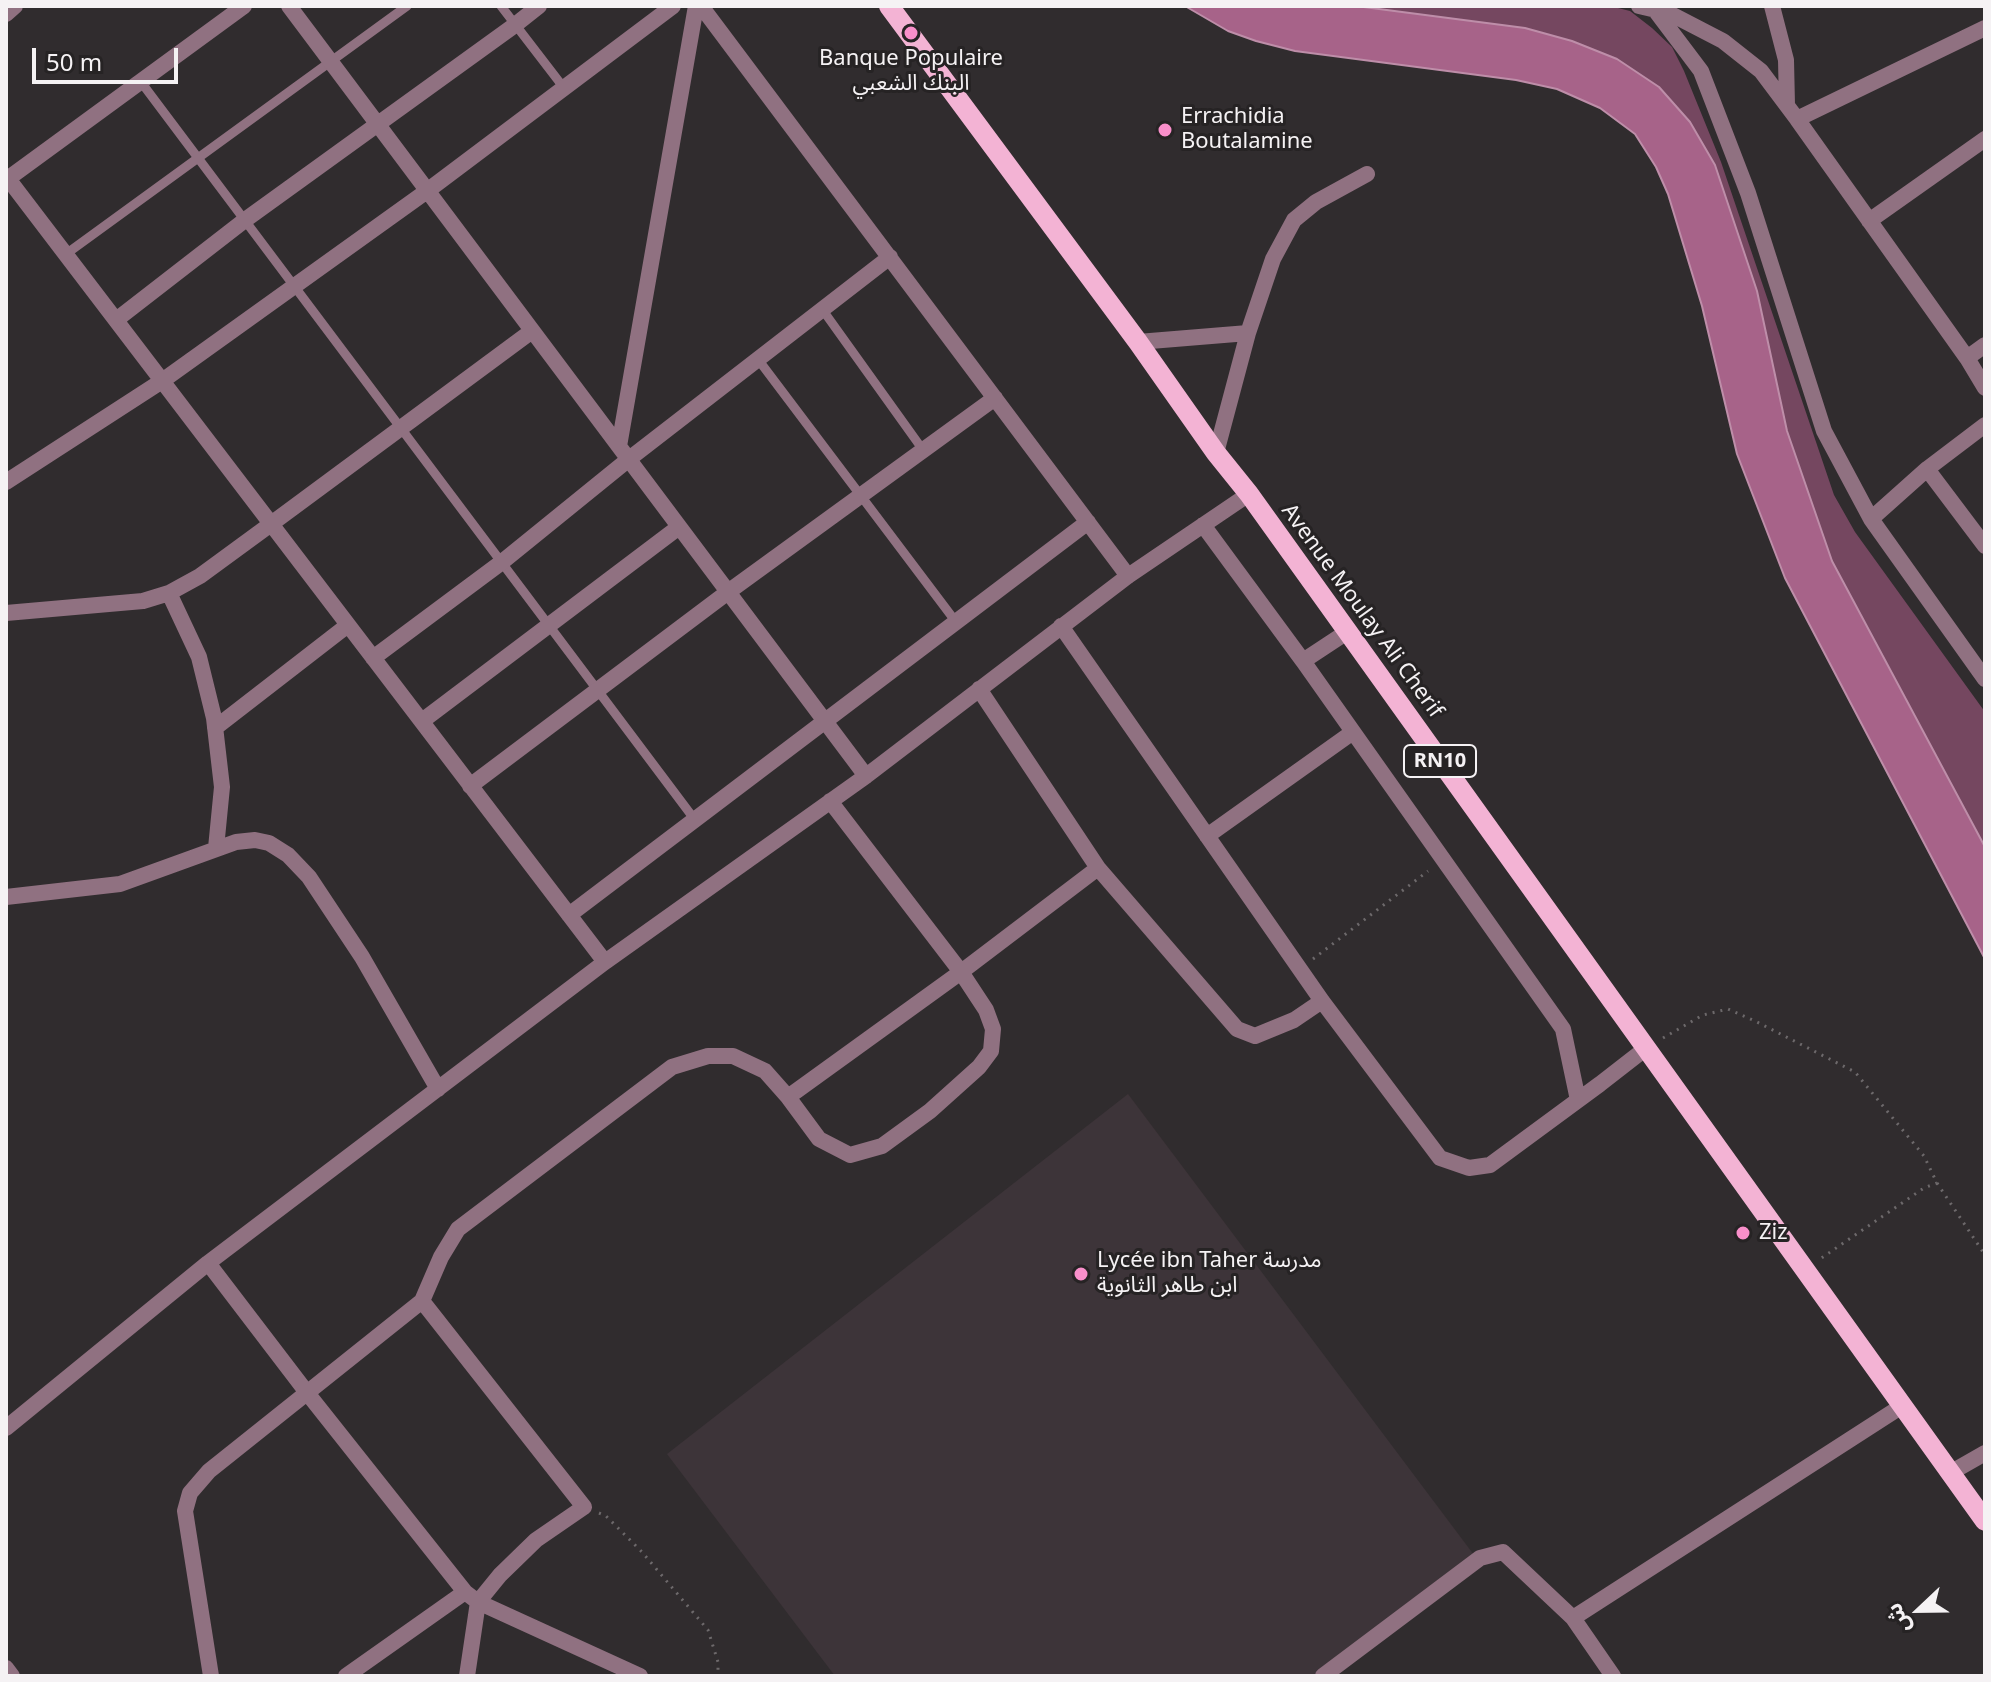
<!DOCTYPE html>
<html>
<head>
<meta charset="utf-8">
<style>
  body { margin:0 }
  #map { position:relative; width:1991px; height:1682px; overflow:hidden; background:#302c2e; font-family:"Noto Sans","Noto Sans Arabic",sans-serif }
  canvas { display:block }
  .frame { position:absolute; inset:0; border:8px solid #f5f2f4; pointer-events:none }
  .north { position:absolute; left:1879px; top:1570px; width:80px; height:80px; -webkit-text-stroke:6px #262324; paint-order:stroke; rotate:248deg; font-size:22px; font-weight:700; line-height:32px; text-align:center; color:#f5f2f4 }
  .north::after { content:''; display:block; margin:auto; width:28px; height:36px; background:#f5f2f4; clip-path:polygon(50% 0,100% 100%,50% 72%,0 100%) }
  .scale { position:absolute; left:32px; top:48px; width:146px; height:36px; box-sizing:border-box; border:4px solid #f5f2f4; border-top:0; padding-left:10px; font-size:24px; line-height:28px; white-space:nowrap; color:#f5f2f4; -webkit-text-stroke:6px #262324; paint-order:stroke }
</style>
</head>
<body>
<div id="map">
<canvas width="1991" height="1682"></canvas>
<div class="frame"></div>
<div class="north">ش</div>
<div class="scale">50 m</div>
</div>
<script>
const ctx = document.querySelector('canvas').getContext('2d');
ctx.lineJoin = 'round';
function fill(path, color) {
  ctx.fillStyle = color;
  ctx.fill(path, 'evenodd');
}
function shape(rows) {
  const path = new Path2D();
  for (const r of rows) {
    path.moveTo(r[0], r[1]);
    for (let i = 2; i < r.length; i += 2) path.lineTo(r[i], r[i + 1]);
  }
  return path;
}
function stroke(path, color, width, dash) {
  ctx.strokeStyle = color;
  ctx.lineWidth = width;
  ctx.lineCap = dash ? 'butt' : 'round';
  ctx.setLineDash(dash || []);
  ctx.stroke(path);
}
function write(font, color, halo, rows, align = 'center') {
  ctx.font = font + ' "Noto Sans","Noto Sans Arabic",sans-serif';
  ctx.lineWidth = 6;
  ctx.setLineDash([]);
  ctx.textBaseline = 'middle';
  ctx.strokeStyle = halo;
  ctx.fillStyle = color;
  for (const [text, x, y, turn = 0] of rows) {
    ctx.save();
    ctx.translate(x, y);
    ctx.rotate((+turn || 0) * Math.PI / 180);
    ctx.textAlign = isNaN(turn) ? turn : align;
    if (halo) ctx.strokeText(text, 0, 0);
    ctx.fillText(text, 0, 0);
    ctx.restore();
  }
}
fill(shape([
  [1128,1094,1477,1559,1315,1676,835,1676,667,1454]
]), '#3d3439');
fill(shape([
  [1356,6,1610,6,1630,11,1652,28,1672,47,1684,71,1721,162,1834,495,1855,532,1985,712,1985,847,1832,561,1787,431,1757,291,1715,165,1690,122,1659,87,1617,59,1525,28]
]), '#754760');
const water = shape([
  [1185,6,1356,6,1525,28,1572,41,1617,59,1659,87,1690,122,1715,165,1757,291,1787,431,1832,561,1985,847,1985,959,1785,578,1737,454,1702,306,1668,194,1656,167,1635,134,1600,108,1557,89,1516,80,1295,51,1256,41,1228,31,1185,6]
]);
fill(water, '#a76389');
stroke(water, '#be8ea9', 2);
stroke(shape([
  [1313,959,1428,871],
  [1663,1038,1703,1015,1728,1009,1755,1021,1855,1072,1924,1156,1937,1183,1924,1188,1820,1259],
  [1937,1183,1985,1255],
  [599,1513,606,1516,642,1552,708,1630,718,1662,718,1676]
]), '#6d696b', 3, [2, 6]);
stroke(shape([
  [501,6,564,88],
  [141,82,695,820],
  [66,254,407,6],
  [822,309,923,450],
  [757,358,956,622]
]), '#907181', 9);
stroke(shape([
  [289,6,866,776],
  [701,6,1128,576],
  [1639,6,1669,13,1723,41,1761,71,1797,119,1967,358,1985,388],
  [1772,6,1786,60,1787,105],
  [1655,10,1701,71,1748,193,1824,431,1871,519,1985,679],
  [6,14,15,6],
  [1797,119,1985,28],
  [6,176,605,962],
  [6,180,244,6],
  [1869,221,1985,139],
  [116,320,245,220,515,25,539,6],
  [1138,342,1248,333],
  [1967,358,1985,345],
  [619,446,696,6],
  [1216,453,1248,333,1273,259,1294,220,1316,202,1367,174],
  [1927,469,1985,546],
  [6,482,162,381,427,191,673,6],
  [1871,519,1927,469,1985,425],
  [1203,525,1303,661,1347,632],
  [169,593,199,657,214,718,222,787,216,848],
  [6,613,143,601,169,593,200,576,271,524,532,331],
  [1061,626,1322,1001,1440,1158,1469,1168,1490,1165,1600,1084,1645,1049],
  [373,658,502,562,629,459,890,257],
  [1303,661,1563,1029,1578,1100],
  [979,689,1098,868,1237,1029,1255,1036,1294,1020,1322,1001],
  [422,721,679,527],
  [215,728,348,625],
  [470,786,728,592,995,398],
  [1207,836,1353,732],
  [6,897,120,884,236,842,255,840,269,843,288,855,309,877,362,957,438,1089],
  [569,915,1088,522],
  [788,1097,961,972,1098,868],
  [208,1263,308,1394,465,1592,478,1602,640,1676],
  [422,1301,584,1507,536,1540,500,1575,478,1602,467,1676],
  [6,1428,208,1263,605,962,866,776,1128,576,1249,494],
  [1950,1473,1985,1453],
  [1573,1618,1902,1406],
  [6,1668,12,1676],
  [211,1676,185,1511,190,1493,209,1471,422,1301,441,1257,458,1229,672,1067,708,1056,733,1056,765,1071,788,1097,819,1139,850,1155,882,1146,930,1111,979,1067,991,1051,993,1029,986,1010,961,972,830,801],
  [346,1676,465,1592],
  [1323,1676,1480,1558,1503,1552,1573,1618,1613,1676]
]), '#907181', 16);
stroke(shape([
  [889,6,1138,342,1216,453,1249,494,1985,1521]
]), '#f3b3d4', 20);
for (const [x, y, r, color] of [
  [911,33,8,"#f98fca"],
  [1165,130,8,"#f98fca"],
  [1743,1233,8,"#f98fca"],
  [1081,1274,8,"#f98fca"]
]) {
  const dot = new Path2D();
  dot.arc(x, y, r, 0, 2 * Math.PI);
  ctx.fillStyle = color;
  ctx.fill(dot);
  stroke(dot, '#262324', 3);
}
for (const [x, y, w] of [
  [1440,761,72]
]) {
  const box = new Path2D();
  box.roundRect(x - w / 2, y - 16, w, 32, 6);
  ctx.fillStyle = '#262324';
  ctx.fill(box);
  stroke(box, '#f5f2f4', 2);
}
write('bold 20px', '#f5f2f4', null, [
  ["RN10",1440,761]
]);
write('22px', '#f5f2f4', '#262324', [
  ["Banque Populaire",911,59,"center"],
  ["البنك الشعبي",911,84,"center"],
  ["Errachidia",1181,117],
  ["Boutalamine",1181,142],
  ["Ziz",1759,1233],
  ["Lycée ibn Taher مدرسة",1097,1261],
  ["ابن طاهر الثانوية",1097,1286]
], 'left');
write('22px', '#f5f2f4', '#262324', [
  ["Avenue Moulay Ali Cherif",1362,611,54]
]);
</script>
</body>
</html>
